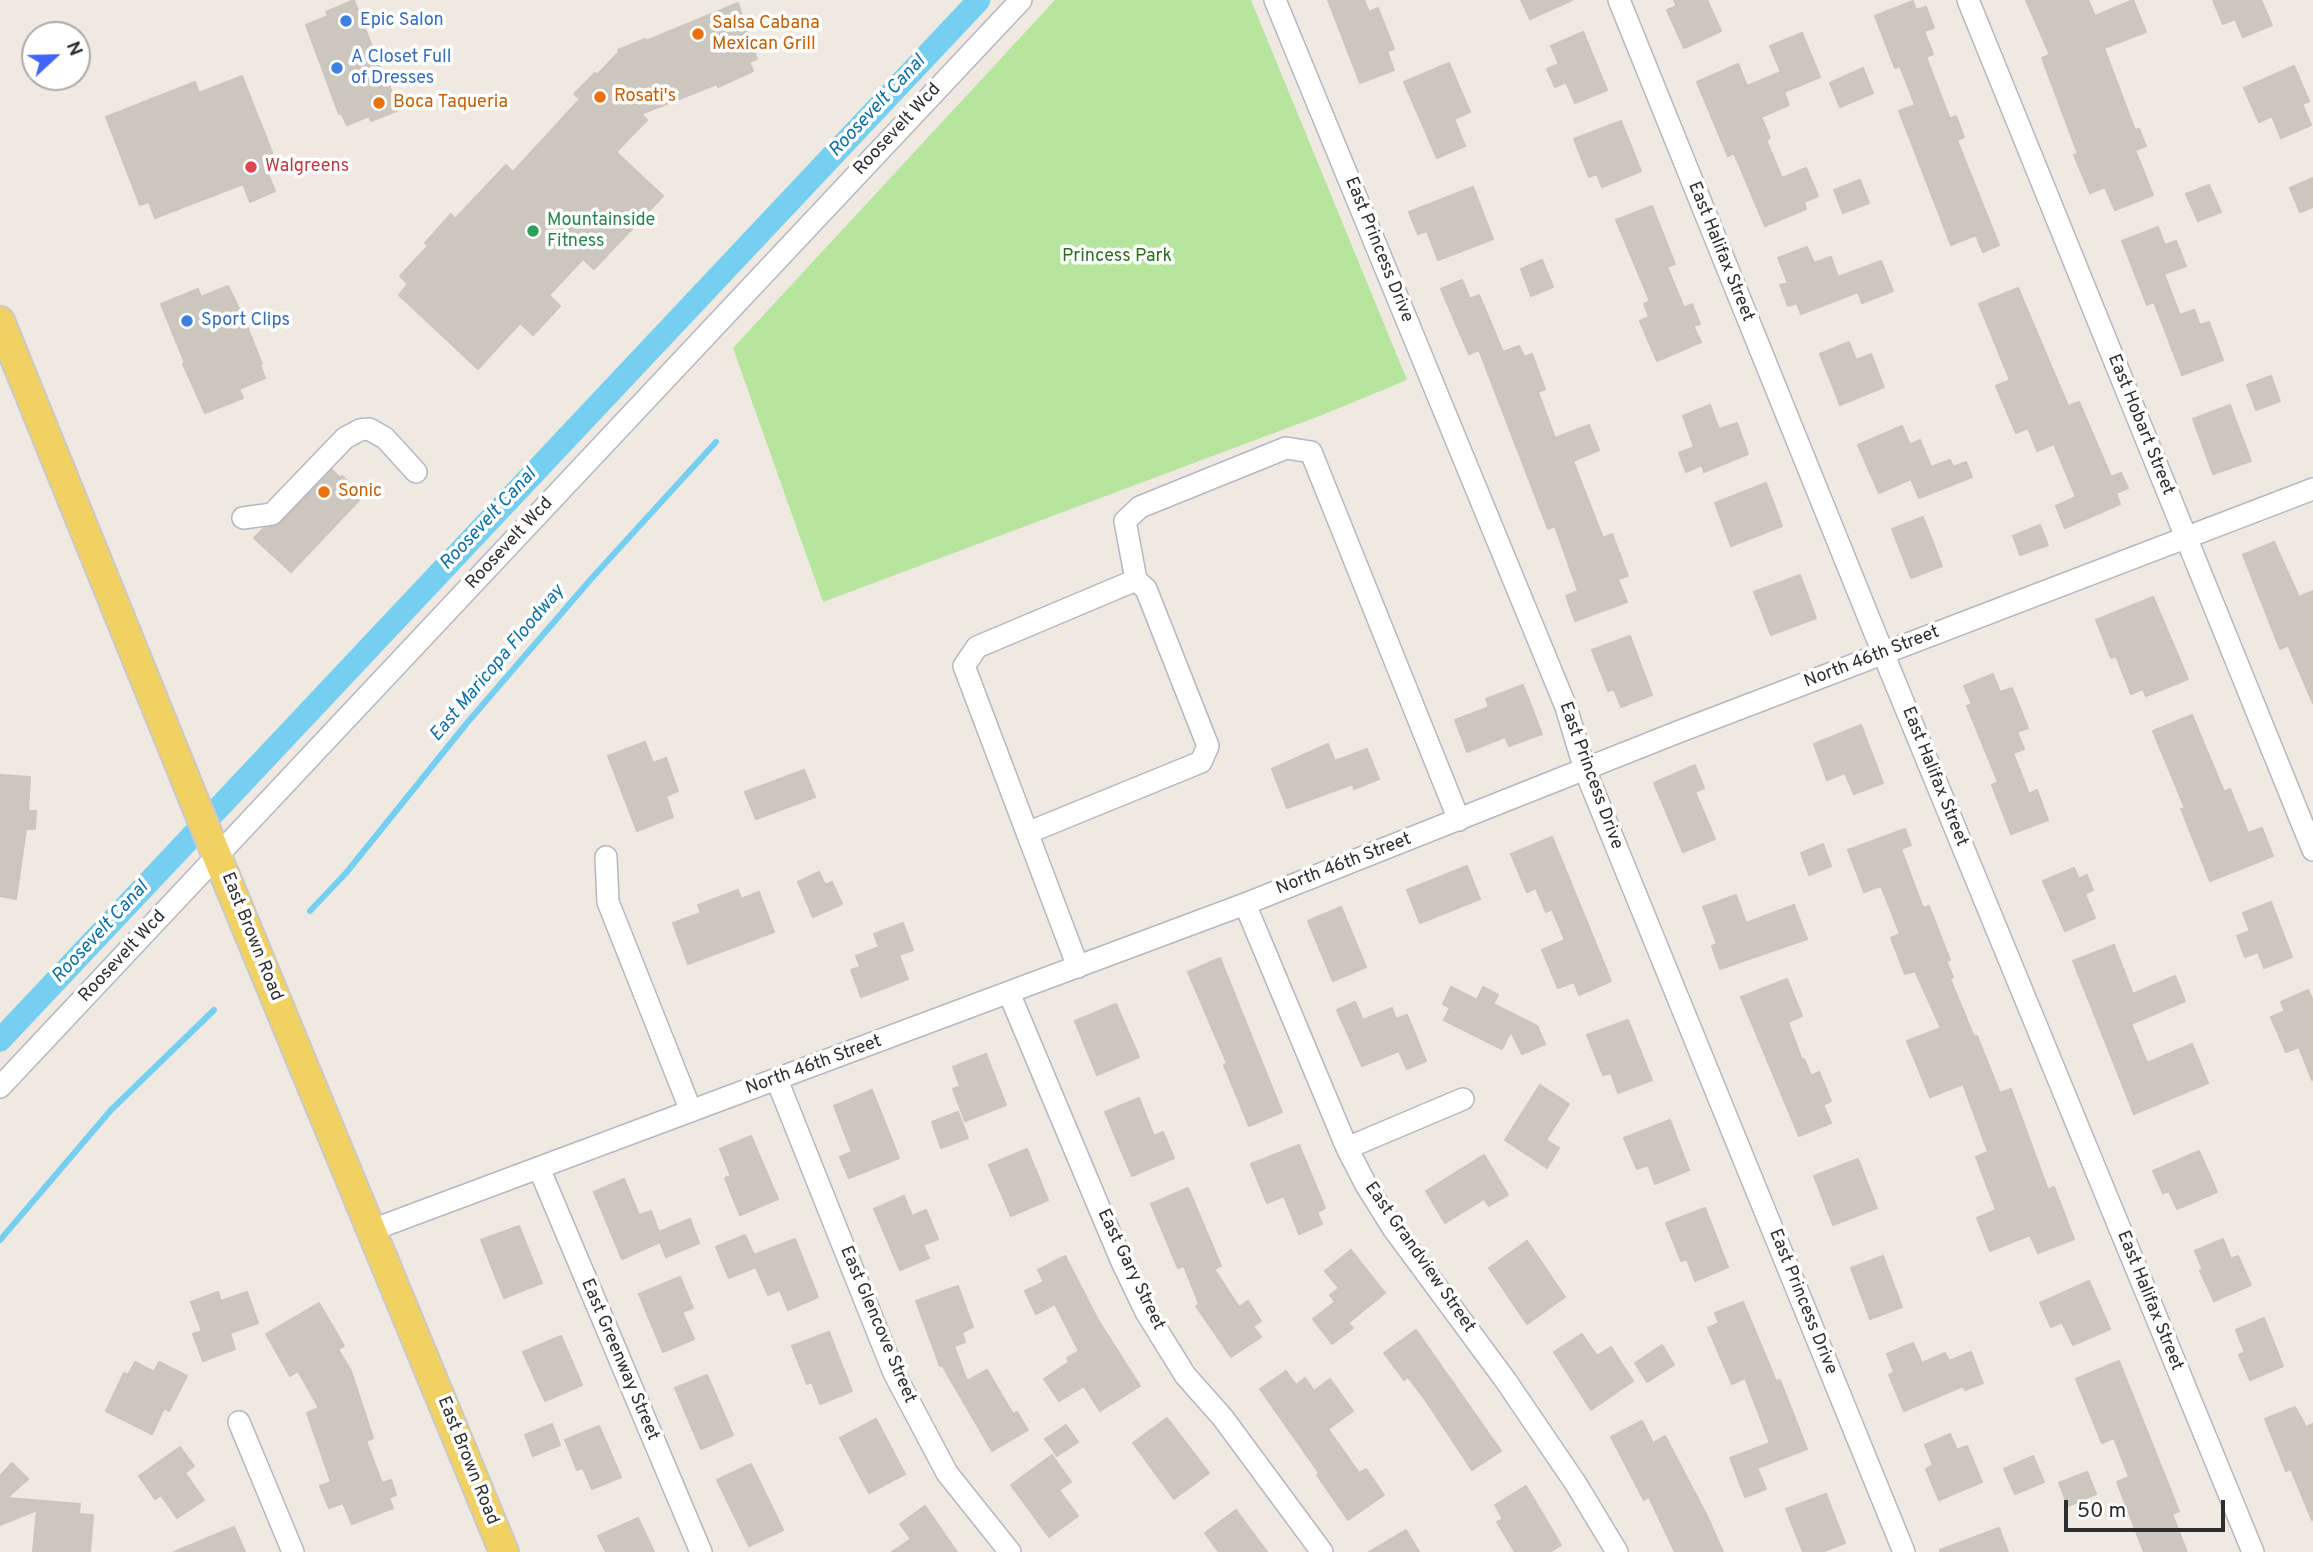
<!DOCTYPE html>
<html>
<head>
<meta charset="utf-8">
<style>
  body { margin:0 }
  #map { position:relative; width:2313px; height:1552px; overflow:hidden; background:#efe9e1; font-family:Overpass,sans-serif }
  canvas { display:block }
  .north { position:absolute; left:21px; top:21px; width:70px; height:70px; box-sizing:border-box; background:#fff; border:2px solid #ababab; border-radius:50%; rotate:68deg; font-size:19px; font-weight:700; line-height:28px; text-align:center; color:#2e2e2e }
  .north::after { content:''; display:block; margin:auto; width:24px; height:32px; background:#4264fb; clip-path:polygon(50% 0,100% 100%,50% 72%,0 100%) }
  .scale { position:absolute; left:2064px; top:1500px; width:161px; height:32px; box-sizing:border-box; border:4px solid #2e2e2e; border-top:0; padding-left:9px; font-size:21px; line-height:24px; white-space:nowrap; color:#2e2e2e; -webkit-text-stroke:5px #fff; paint-order:stroke }
</style>
</head>
<body>
<div id="map">
<canvas width="2313" height="1552"></canvas>
<div class="north">N</div>
<div class="scale">50 m</div>
</div>
<script>
const ctx = document.querySelector('canvas').getContext('2d');
ctx.lineJoin = 'round';
function fill(path, color) {
  ctx.fillStyle = color;
  ctx.fill(path, 'evenodd');
}
function shape(rows) {
  const path = new Path2D();
  for (const r of rows) {
    path.moveTo(r[0], r[1]);
    for (let i = 2; i < r.length; i += 2) path.lineTo(r[i], r[i + 1]);
  }
  return path;
}
function stroke(path, color, width, dash) {
  ctx.strokeStyle = color;
  ctx.lineWidth = width;
  ctx.lineCap = dash ? 'butt' : 'round';
  ctx.setLineDash(dash || []);
  ctx.stroke(path);
}
function write(font, color, halo, rows, align = 'center') {
  ctx.font = font + ' Overpass,sans-serif';
  ctx.lineWidth = 7;
  ctx.setLineDash([]);
  ctx.textBaseline = 'middle';
  ctx.strokeStyle = halo;
  ctx.fillStyle = color;
  for (const [text, x, y, turn = 0] of rows) {
    ctx.save();
    ctx.translate(x, y);
    ctx.rotate((+turn || 0) * Math.PI / 180);
    ctx.textAlign = isNaN(turn) ? turn : align;
    if (halo) ctx.strokeText(text, 0, 0);
    ctx.fillText(text, 0, 0);
    ctx.restore();
  }
}
fill(shape([
  [1055,0,1251,0,1407,380,1322,415,823,602,733,348]
]), '#b6e59e');
stroke(shape([
  [310,911,346,873,467,723,591,579,716,442],
  [0,1240,111,1110,214,1010]
]), '#75cff0', 6);
stroke(shape([
  [0,1040,979,0]
]), '#75cff0', 23);
const building = shape([
  [354,0,386,83,388,83,399,110,371,121,369,116,347,125,341,113,339,114,306,25,328,16,326,12,354,0],
  [1328,0,1364,0,1369,12,1378,8,1394,49,1387,51,1394,70,1360,83,1328,0],
  [1521,0,1572,0,1530,19,1521,0],
  [1674,0,1707,0,1721,31,1684,48,1667,10,1677,6,1674,0],
  [2026,0,2088,0,2095,16,2133,0,2146,32,2104,48,2135,130,2139,129,2146,146,2135,150,2153,195,2115,210,2105,187,2090,193,2074,155,2078,154,2042,58,2050,55,2026,0],
  [2213,0,2261,0,2272,25,2243,37,2235,19,2223,24,2213,0],
  [1913,1,1916,10,1926,7,1934,28,1924,31,1933,54,1926,57,1950,119,1956,116,1964,137,1957,140,1999,245,1983,252,1976,235,1951,245,1899,111,1915,105,1900,66,1895,68,1875,16,1913,1],
  [738,3,757,59,749,62,753,71,718,87,717,84,641,114,647,120,616,152,663,196,594,269,583,259,549,295,560,306,533,335,520,323,478,369,399,295,408,284,400,276,428,246,425,243,451,214,455,219,506,165,513,172,580,99,574,94,595,73,597,75,619,52,618,50,645,39,646,41,738,3],
  [1583,32,1607,90,1575,103,1566,82,1555,87,1547,69,1559,64,1551,46,1583,32],
  [1802,33,1820,77,1784,92,1789,105,1761,117,1770,138,1766,140,1782,178,1806,168,1818,196,1804,202,1806,209,1765,226,1734,153,1728,156,1697,82,1738,64,1747,86,1781,72,1770,46,1802,33],
  [1449,63,1470,112,1454,119,1465,146,1437,158,1404,82,1449,63],
  [2294,66,2309,101,2302,104,2311,125,2281,138,2272,116,2259,122,2244,88,2294,66],
  [1863,68,1873,93,1840,107,1830,83,1863,68],
  [242,76,279,170,268,174,275,191,250,202,243,184,155,218,149,202,140,205,106,117,195,82,199,93,242,76],
  [1621,121,1641,171,1602,187,1597,174,1589,177,1574,139,1621,121],
  [2313,178,2313,207,2300,212,2290,188,2313,178],
  [1860,180,1869,203,1843,213,1834,190,1860,180],
  [2209,185,2221,212,2198,221,2186,194,2209,185],
  [1473,187,1493,239,1438,260,1427,231,1418,234,1409,212,1473,187],
  [1652,206,1675,264,1667,267,1684,308,1692,304,1700,324,1693,326,1701,342,1657,361,1640,321,1649,317,1644,304,1650,301,1616,220,1652,206],
  [2158,227,2165,245,2176,241,2186,266,2164,274,2180,315,2194,310,2200,325,2209,322,2223,360,2182,375,2154,302,2147,305,2122,241,2158,227],
  [1807,247,1814,263,1831,257,1838,277,1881,261,1893,291,1862,303,1858,292,1801,314,1797,303,1788,306,1780,285,1788,283,1778,258,1807,247],
  [1542,260,1553,287,1531,296,1521,269,1542,260],
  [1462,280,1470,299,1479,295,1503,352,1519,346,1524,357,1532,354,1545,389,1538,392,1555,438,1589,425,1599,450,1573,461,1603,538,1612,534,1628,576,1618,579,1627,602,1575,621,1566,596,1578,591,1555,526,1548,529,1479,350,1469,354,1441,289,1462,280],
  [228,286,244,319,262,364,260,365,265,378,239,389,243,398,205,413,183,364,185,363,161,304,198,289,201,297,228,286],
  [2018,288,2068,406,2079,402,2111,477,2121,473,2128,488,2116,493,2120,504,2065,528,2056,506,2076,497,2054,444,2037,451,2028,428,2016,433,1996,386,2010,380,1979,304,2018,288],
  [1849,342,1856,360,1871,354,1884,387,1840,405,1820,354,1849,342],
  [2271,376,2280,401,2256,410,2247,385,2271,376],
  [1710,405,1719,429,1737,423,1748,454,1704,472,1702,465,1686,472,1679,453,1694,447,1683,416,1710,405],
  [2230,405,2251,461,2213,474,2193,419,2230,405],
  [1902,426,1910,445,1920,440,1931,467,1950,460,1953,467,1966,462,1972,477,1919,498,1911,479,1879,493,1858,445,1902,426],
  [332,470,340,478,342,476,363,496,291,572,254,538,263,529,281,523,332,470],
  [1766,483,1782,526,1731,546,1715,503,1766,483],
  [1923,517,1942,566,1911,578,1892,529,1923,517],
  [2040,525,2048,545,2020,555,2013,536,2040,525],
  [2274,542,2299,597,2313,591,2313,703,2288,645,2280,649,2243,555,2274,542],
  [1800,575,1816,618,1771,635,1754,592,1800,575],
  [2153,597,2188,679,2146,696,2143,689,2131,694,2116,656,2111,658,2096,620,2153,597],
  [1630,636,1652,695,1621,707,1614,689,1608,691,1592,650,1630,636],
  [1993,674,2000,692,2012,688,2028,728,2017,732,2024,749,2013,753,2029,794,2037,790,2048,820,2011,834,1992,785,1998,782,1967,706,1972,704,1964,686,1993,674],
  [1523,685,1542,734,1509,746,1505,737,1467,752,1455,720,1489,707,1486,699,1523,685],
  [2192,715,2224,792,2230,789,2248,833,2262,828,2273,856,2210,881,2181,809,2185,808,2153,731,2192,715],
  [1861,725,1883,783,1854,794,1845,773,1827,780,1814,744,1861,725],
  [645,742,653,763,666,758,678,791,666,796,673,817,637,831,608,756,645,742],
  [1328,744,1335,761,1367,749,1379,779,1354,789,1353,784,1287,808,1272,769,1328,744],
  [1695,765,1704,788,1695,792,1715,839,1683,852,1654,783,1695,765],
  [804,770,815,797,756,819,745,792,804,770],
  [0,775,30,777,28,811,36,811,35,829,26,829,16,899,0,896,0,775],
  [1905,829,1911,845,1901,849,1923,908,1929,906,1950,960,1946,961,1953,977,1950,979,1974,1037,1977,1036,2000,1093,2011,1089,2048,1190,2054,1187,2074,1239,2038,1253,2030,1235,1990,1251,1977,1218,1996,1210,1976,1157,1988,1152,1963,1084,1930,1097,1907,1041,1941,1028,1915,971,1905,974,1891,938,1900,934,1881,886,1864,892,1848,850,1905,829],
  [1552,837,1611,981,1579,995,1574,982,1558,988,1542,950,1565,940,1552,909,1546,912,1536,888,1527,892,1511,854,1552,837],
  [1823,844,1831,866,1809,875,1801,853,1823,844],
  [1467,866,1480,899,1420,923,1407,890,1467,866],
  [2074,868,2079,879,2087,875,2093,890,2085,894,2095,918,2065,931,2043,881,2074,868],
  [819,872,825,885,832,882,842,904,813,917,798,882,819,872],
  [738,890,741,899,759,892,774,932,688,964,673,923,701,913,698,905,738,890],
  [1736,895,1746,923,1794,905,1807,939,1720,969,1712,946,1717,944,1703,907,1736,895],
  [2271,902,2292,957,2264,968,2258,952,2245,957,2237,936,2250,931,2243,913,2271,902],
  [1341,907,1366,967,1333,981,1308,921,1341,907],
  [903,923,913,950,899,955,908,979,861,997,851,970,860,967,856,956,879,947,874,934,903,923],
  [2114,945,2133,994,2175,976,2185,1001,2131,1024,2147,1063,2192,1044,2208,1083,2134,1114,2073,961,2114,945],
  [1220,958,1282,1112,1249,1126,1224,1065,1227,1063,1188,972,1220,958],
  [1787,979,1802,1016,1788,1022,1802,1060,1804,1059,1811,1076,1819,1072,1831,1101,1823,1105,1831,1123,1799,1136,1741,997,1787,979],
  [1451,987,1477,1000,1483,987,1498,995,1493,1004,1537,1026,1545,1044,1522,1054,1511,1031,1502,1049,1444,1020,1450,1008,1443,1004,1451,987],
  [2308,990,2313,1001,2312,1080,2299,1047,2286,1052,2271,1017,2285,1011,2281,1002,2308,990],
  [1355,1002,1363,1020,1392,1008,1396,1019,1407,1015,1426,1061,1407,1069,1399,1051,1362,1066,1337,1010,1355,1002],
  [1116,1004,1139,1057,1097,1075,1075,1021,1116,1004],
  [1628,1020,1652,1080,1618,1093,1611,1073,1603,1075,1587,1035,1628,1020],
  [986,1054,1006,1105,965,1121,953,1089,960,1086,953,1067,986,1054],
  [1540,1085,1569,1104,1546,1140,1559,1148,1547,1168,1505,1140,1540,1085],
  [872,1090,899,1158,849,1178,840,1157,852,1152,834,1106,872,1090],
  [1139,1098,1154,1136,1163,1132,1174,1158,1132,1176,1105,1112,1139,1098],
  [958,1112,968,1138,941,1148,932,1122,958,1112],
  [1670,1120,1689,1170,1655,1184,1648,1165,1637,1169,1624,1138,1670,1120],
  [751,1136,778,1199,740,1215,725,1178,731,1176,720,1149,751,1136],
  [1299,1145,1325,1208,1317,1212,1322,1224,1299,1234,1284,1196,1267,1203,1251,1164,1299,1145],
  [1027,1149,1048,1200,1011,1216,989,1165,1027,1149],
  [2199,1151,2217,1192,2177,1209,2169,1191,2163,1193,2153,1171,2199,1151],
  [1484,1155,1508,1195,1489,1206,1484,1199,1445,1223,1426,1191,1484,1155],
  [1858,1159,1877,1208,1833,1225,1814,1176,1858,1159],
  [624,1179,639,1215,651,1211,659,1232,690,1219,699,1243,666,1257,660,1242,622,1259,594,1192,624,1179],
  [1188,1188,1221,1266,1214,1269,1239,1307,1248,1301,1261,1321,1253,1326,1261,1337,1231,1357,1196,1306,1199,1304,1184,1266,1178,1268,1151,1204,1188,1188],
  [904,1196,912,1216,926,1210,938,1239,923,1245,929,1258,900,1270,874,1209,904,1196],
  [1705,1208,1728,1267,1695,1281,1687,1259,1681,1261,1666,1223,1705,1208],
  [519,1226,542,1283,504,1298,481,1240,519,1226],
  [745,1235,754,1255,795,1239,818,1297,788,1310,780,1290,768,1295,756,1267,729,1278,716,1247,745,1235],
  [2223,1239,2231,1259,2238,1256,2251,1285,2214,1301,2200,1271,2203,1270,2195,1251,2223,1239],
  [1527,1241,1565,1297,1527,1324,1489,1268,1527,1241],
  [1351,1250,1385,1293,1348,1323,1353,1328,1332,1344,1313,1319,1335,1302,1330,1295,1339,1288,1325,1271,1351,1250],
  [1065,1256,1098,1320,1140,1386,1100,1411,1084,1386,1059,1401,1044,1379,1069,1362,1067,1358,1079,1351,1055,1304,1036,1314,1025,1291,1044,1282,1038,1270,1065,1256],
  [1883,1256,1902,1307,1870,1319,1851,1268,1883,1256],
  [680,1277,693,1308,682,1312,694,1339,663,1352,639,1294,680,1277],
  [2089,1281,2110,1329,2073,1345,2062,1322,2051,1327,2040,1303,2089,1281],
  [958,1286,973,1327,962,1332,965,1342,954,1346,967,1381,987,1370,1013,1414,1017,1412,1028,1430,992,1451,942,1365,940,1366,916,1301,958,1286],
  [218,1292,221,1301,247,1292,258,1323,230,1333,235,1349,203,1361,193,1334,202,1331,191,1302,218,1292],
  [1743,1302,1776,1381,1780,1380,1807,1449,1757,1468,1766,1489,1745,1497,1730,1458,1770,1443,1745,1378,1732,1384,1708,1328,1719,1323,1715,1313,1743,1302],
  [319,1303,344,1346,338,1349,351,1371,373,1438,366,1441,382,1483,391,1480,396,1495,389,1498,393,1508,352,1524,343,1503,329,1508,320,1486,331,1482,307,1413,319,1408,298,1371,290,1376,266,1334,319,1303],
  [2264,1318,2283,1366,2250,1380,2239,1355,2245,1352,2236,1330,2264,1318],
  [1416,1330,1501,1451,1472,1470,1426,1401,1408,1377,1404,1380,1384,1353,1416,1330],
  [829,1332,852,1391,820,1404,812,1382,807,1384,792,1346,829,1332],
  [1582,1334,1597,1356,1611,1347,1633,1381,1591,1410,1554,1352,1582,1334],
  [561,1336,582,1385,545,1401,523,1352,561,1336],
  [1913,1343,1922,1363,1945,1353,1949,1361,1971,1352,1983,1383,1965,1390,1963,1386,1904,1411,1889,1375,1894,1372,1887,1354,1913,1343],
  [1662,1345,1674,1365,1647,1382,1635,1363,1662,1345],
  [2119,1361,2179,1511,2172,1514,2187,1552,2144,1552,2117,1482,2129,1477,2114,1438,2102,1443,2076,1379,2119,1361],
  [135,1362,154,1372,159,1362,187,1376,169,1411,164,1408,152,1434,106,1411,124,1373,128,1375,135,1362],
  [1286,1371,1296,1385,1305,1378,1314,1391,1330,1379,1353,1411,1328,1429,1359,1473,1366,1469,1384,1495,1348,1520,1317,1475,1319,1473,1260,1389,1286,1371],
  [707,1375,733,1435,701,1449,675,1388,707,1375],
  [2295,1407,2306,1427,2313,1424,2312,1520,2291,1469,2286,1471,2265,1419,2295,1407],
  [1167,1418,1209,1473,1174,1499,1133,1443,1167,1418],
  [876,1419,905,1474,869,1493,840,1438,876,1419],
  [1642,1421,1653,1443,1665,1436,1707,1516,1723,1552,1675,1552,1649,1497,1644,1500,1611,1437,1642,1421],
  [552,1424,560,1445,533,1456,525,1435,552,1424],
  [1066,1425,1078,1442,1057,1456,1045,1439,1066,1425],
  [599,1426,621,1477,592,1489,583,1468,577,1470,565,1440,599,1426],
  [1950,1434,1957,1450,1967,1446,1982,1482,1939,1500,1926,1469,1933,1465,1925,1445,1950,1434],
  [180,1447,194,1466,185,1473,204,1500,177,1518,161,1495,155,1499,139,1476,180,1447],
  [1052,1455,1071,1482,1059,1490,1078,1516,1049,1537,1011,1485,1052,1455],
  [2033,1456,2044,1482,2015,1494,2004,1469,2033,1456],
  [12,1463,28,1479,7,1498,80,1504,79,1514,93,1515,90,1552,33,1552,37,1510,0,1525,0,1476,12,1463],
  [751,1464,783,1530,749,1546,717,1480,751,1464],
  [2087,1472,2096,1494,2068,1506,2059,1483,2087,1472],
  [1526,1486,1561,1545,1550,1552,1515,1552,1497,1522,1503,1519,1495,1505,1526,1486],
  [1826,1494,1845,1543,1822,1552,1803,1552,1786,1509,1826,1494],
  [925,1506,957,1552,892,1552,911,1539,900,1524,925,1506],
  [1236,1510,1267,1552,1219,1552,1205,1533,1236,1510],
  [638,1518,654,1552,606,1552,598,1536,638,1518],
  [234,1527,245,1552,174,1552,234,1527],
  [1999,1528,2008,1552,1940,1552,1940,1550,1999,1528],
  [1406,1530,1419,1552,1369,1552,1406,1530]
]);
fill(building, '#cbc7bf');
stroke(building, '#cbc5ba', 2);
const minor = shape([
  [1275,0,1566,707,1585,770,1904,1552],
  [1619,0,1883,653,2253,1552],
  [1968,0,2313,850],
  [243,518,272,514,345,438,360,430,369,429,385,438,416,472],
  [1136,580,1125,521,1140,507,1286,448,1311,452,1459,820],
  [1027,833,1201,762,1208,746,1146,589,1136,580,977,647,964,666,1078,967],
  [606,857,608,902,691,1111],
  [1245,904,1347,1148,1366,1185,1393,1228,1506,1381,1576,1484,1617,1552],
  [1009,993,1122,1262,1146,1312,1185,1375,1223,1418,1322,1552],
  [777,1080,894,1373,947,1473,1010,1552],
  [0,1087,1021,0],
  [1347,1148,1463,1099],
  [539,1168,701,1552],
  [372,1230,1245,904,1678,732,2313,489],
  [239,1422,293,1552]
]);
const major = shape([
  [0,321,198,810,504,1552]
]);
stroke(minor, '#b4b7c1', 24);
stroke(major, '#c9c9c9', 32);
stroke(minor, '#fff', 21);
stroke(major, '#f2d163', 28);
for (const [x, y, r, color] of [
  [346,21,7,"#3f7fe0"],
  [698,34,7,"#e8710a"],
  [337,68,7,"#3f7fe0"],
  [600,97,7,"#e8710a"],
  [379,103,7,"#e8710a"],
  [251,167,7,"#e0444e"],
  [533,231,7,"#2e9e5b"],
  [187,321,7,"#3f7fe0"],
  [324,492,7,"#e8710a"]
]) {
  const dot = new Path2D();
  dot.arc(x, y, r, 0, 2 * Math.PI);
  ctx.fillStyle = color;
  ctx.fill(dot);
  stroke(dot, '#fff', 2.5);
}
write('18px', '#366cbe', '#fff', [
  ["Epic Salon",360,21],
  ["A Closet Full",351,58],
  ["of Dresses",351,79],
  ["Sport Clips",201,321]
], 'left');
write('18px', '#c56008', '#fff', [
  ["Salsa Cabana",712,24],
  ["Mexican Grill",712,45],
  ["Rosati's",614,97],
  ["Boca Taqueria",393,103],
  ["Sonic",338,492]
], 'left');
write('18px', '#2e2e2e', '#fff', [
  ["Roosevelt Wcd",898,130,-47],
  ["East Princess Drive",1378,250,68],
  ["East Halifax Street",1720,252,68],
  ["East Hobart Street",2140,425,68],
  ["Roosevelt Wcd",510,544,-47],
  ["North 46th Street",1872,658,-21],
  ["East Princess Drive",1590,776,70],
  ["East Halifax Street",1934,777,68],
  ["North 46th Street",1344,865,-21],
  ["East Brown Road",251,937,68],
  ["Roosevelt Wcd",123,957,-47],
  ["North 46th Street",814,1066,-20],
  ["East Grandview Street",1419,1258,55],
  ["East Gary Street",1130,1270,64],
  ["East Halifax Street",2149,1301,68],
  ["East Princess Drive",1802,1302,68],
  ["East Glencove Street",877,1325,67],
  ["East Greenway Street",619,1360,67],
  ["East Brown Road",467,1461,68]
]);
write('18px', '#be3a42', '#fff', [
  ["Walgreens",265,167]
], 'left');
write('18px', '#27864d', '#fff', [
  ["Mountainside",547,221],
  ["Fitness",547,242]
], 'left');
write('18px', '#2c6e1b', '#fff', [
  ["Princess Park",1117,257]
]);
write('italic 19px', '#0d6fa3', '#fff', [
  ["Roosevelt Canal",878,107,-47],
  ["Roosevelt Canal",489,520,-47],
  ["East Maricopa Floodway",498,664,-50],
  ["Roosevelt Canal",101,933,-47]
]);
</script>
</body>
</html>
